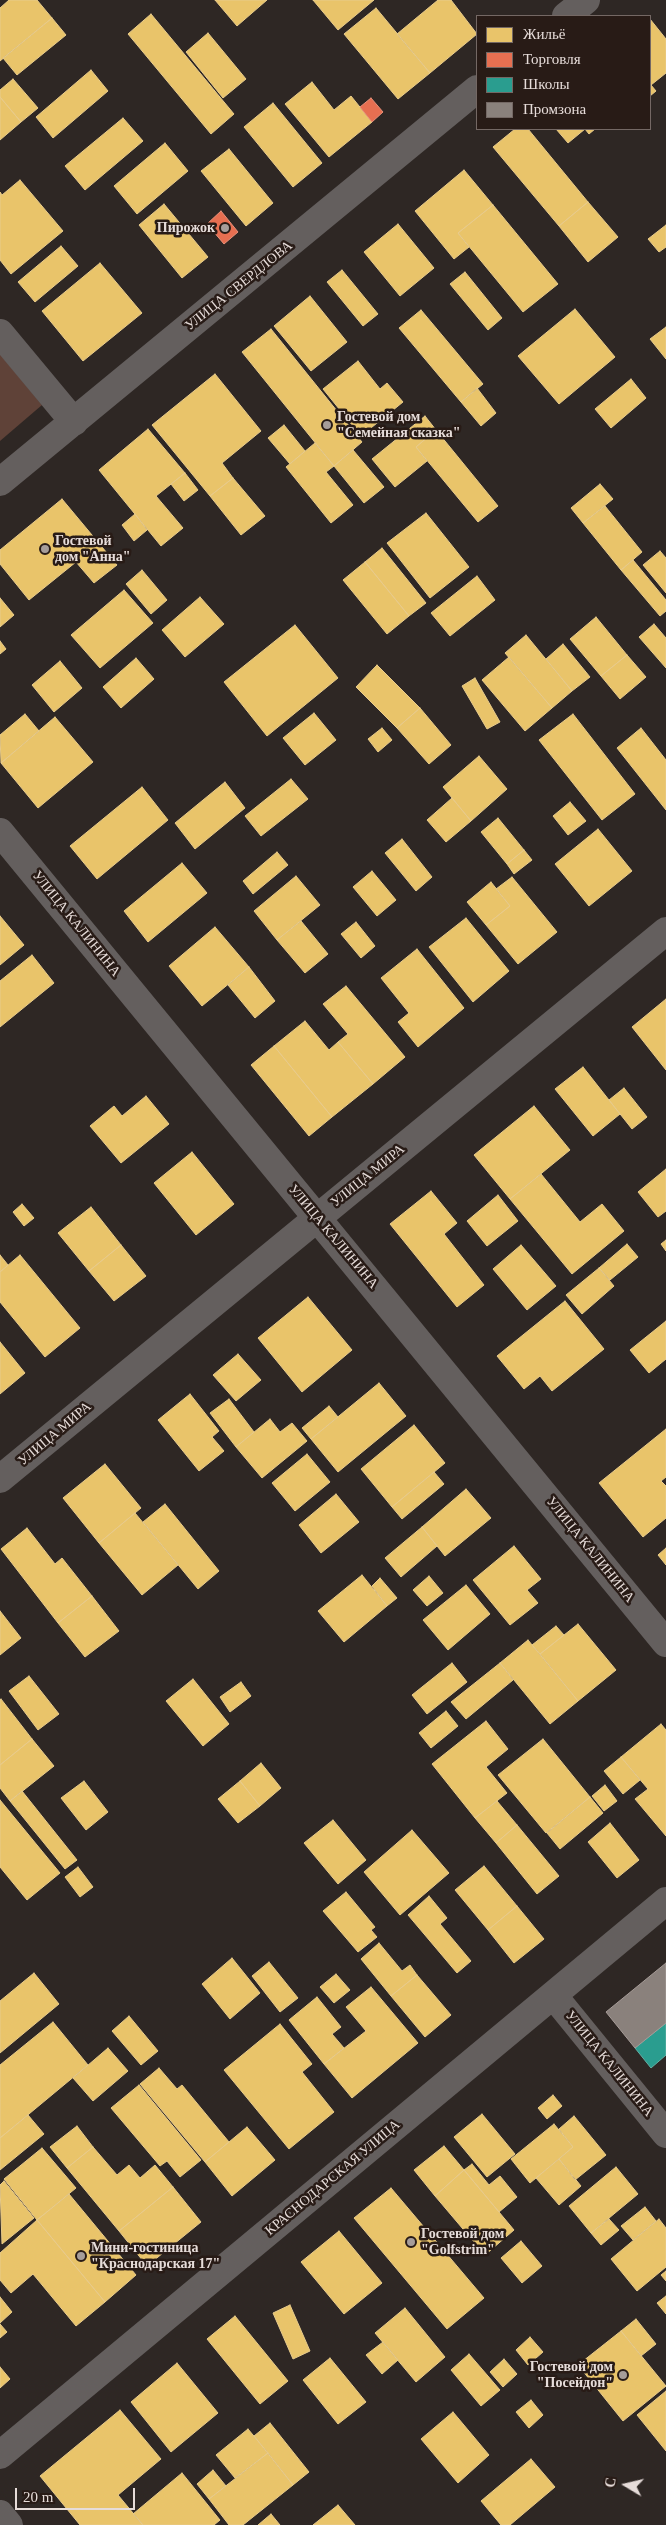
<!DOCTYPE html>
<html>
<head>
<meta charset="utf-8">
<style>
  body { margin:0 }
  #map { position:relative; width:666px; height:2525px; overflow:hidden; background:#2e2724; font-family:"Times New Roman",serif }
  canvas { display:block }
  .legend { position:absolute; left:476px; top:15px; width:175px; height:115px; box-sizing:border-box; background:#281b16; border:1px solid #746864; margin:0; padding:6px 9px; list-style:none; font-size:15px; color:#e6dcd9 }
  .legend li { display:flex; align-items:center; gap:10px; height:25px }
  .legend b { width:25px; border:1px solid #746864 }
  .north { position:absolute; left:601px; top:2460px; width:50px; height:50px; -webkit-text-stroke:4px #281b16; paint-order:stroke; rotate:279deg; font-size:14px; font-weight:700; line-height:20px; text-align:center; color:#e6dcd9 }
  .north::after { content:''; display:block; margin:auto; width:18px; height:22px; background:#e6dcd9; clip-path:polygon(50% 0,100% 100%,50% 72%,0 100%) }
  .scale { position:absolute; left:15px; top:2488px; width:120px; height:22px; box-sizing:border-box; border:2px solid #e6dcd9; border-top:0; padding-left:6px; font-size:15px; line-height:18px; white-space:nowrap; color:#e6dcd9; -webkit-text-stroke:4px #281b16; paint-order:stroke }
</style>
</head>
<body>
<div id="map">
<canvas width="666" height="2525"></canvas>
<ul class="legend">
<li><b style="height:14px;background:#e9c46a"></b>Жильё</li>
<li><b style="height:14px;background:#e76f51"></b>Торговля</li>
<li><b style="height:14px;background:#2a9d8f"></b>Школы</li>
<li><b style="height:14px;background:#8a817c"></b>Промзона</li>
</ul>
<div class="north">С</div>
<div class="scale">20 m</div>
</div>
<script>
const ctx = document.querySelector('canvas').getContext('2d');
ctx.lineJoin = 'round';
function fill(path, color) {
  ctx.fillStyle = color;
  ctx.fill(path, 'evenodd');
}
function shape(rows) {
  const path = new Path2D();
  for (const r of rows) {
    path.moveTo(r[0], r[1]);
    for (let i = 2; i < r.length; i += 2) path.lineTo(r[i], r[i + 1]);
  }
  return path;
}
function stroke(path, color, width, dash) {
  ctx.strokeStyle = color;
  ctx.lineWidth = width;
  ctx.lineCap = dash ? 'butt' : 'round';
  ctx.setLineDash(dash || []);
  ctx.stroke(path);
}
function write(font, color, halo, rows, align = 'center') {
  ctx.font = font + ' "Times New Roman",serif';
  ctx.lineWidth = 5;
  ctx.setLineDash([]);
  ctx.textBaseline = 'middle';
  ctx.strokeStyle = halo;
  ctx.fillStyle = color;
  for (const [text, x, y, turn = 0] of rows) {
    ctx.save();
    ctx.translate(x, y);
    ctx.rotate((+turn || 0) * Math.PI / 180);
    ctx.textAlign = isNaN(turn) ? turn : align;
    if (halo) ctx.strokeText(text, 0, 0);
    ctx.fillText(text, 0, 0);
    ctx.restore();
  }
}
fill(shape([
  [0,354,42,405,0,441]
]), '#5f4238');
const homes = shape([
  [9,0,37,0,52,18,0,61,0,8,9,0],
  [215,0,267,0,237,26,215,0],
  [313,0,374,0,338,30,313,0],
  [438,0,451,0,477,34,430,73,397,34,438,0],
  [376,8,430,73,398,99,344,34,376,8],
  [151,14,234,114,211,134,128,34,151,14],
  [52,18,66,35,17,75,3,58,52,18],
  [650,19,666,39,666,73,651,85,656,91,650,96,650,19],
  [208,33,246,79,223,98,186,52,208,33],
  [91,70,108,91,53,138,36,117,91,70],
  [13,79,38,108,21,122,0,97,0,90,13,79],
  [312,82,334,110,351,96,372,122,329,157,285,104,312,82],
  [0,97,21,122,0,140,0,97],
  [273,103,322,163,293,187,244,127,273,103],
  [123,118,143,141,85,190,65,166,123,118],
  [515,129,528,129,588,202,559,226,493,147,515,129],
  [556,129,595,129,589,134,585,129,568,143,556,129],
  [165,143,188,171,137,214,114,186,165,143],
  [229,149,273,203,246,226,201,171,229,149],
  [464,170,493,205,458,233,469,247,454,259,415,211,464,170],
  [20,180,63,231,11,274,0,260,0,192,2,195,20,180],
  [588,202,618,237,588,262,559,226,588,202],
  [164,204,208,257,182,278,139,225,164,204],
  [493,205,558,284,523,312,458,233,493,205],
  [398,224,434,268,400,296,364,252,398,224],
  [666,225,666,247,659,252,648,239,666,225],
  [61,246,78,266,35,302,18,282,61,246],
  [100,263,142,313,83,361,42,311,100,263],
  [342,270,378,314,363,326,327,282,342,270],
  [465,272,502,318,488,330,450,284,465,272],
  [310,296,347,342,311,371,274,326,310,296],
  [575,309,615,357,559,404,518,356,575,309],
  [421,310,483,384,461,402,399,328,421,310],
  [666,327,666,359,650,339,666,327],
  [271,329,362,442,334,466,242,352,271,329],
  [358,361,380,389,387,383,403,402,361,436,323,389,358,361],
  [215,374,261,431,222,463,233,478,210,496,152,425,215,374],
  [631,379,646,398,611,428,595,409,631,379],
  [477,388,496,413,481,426,461,402,477,388],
  [425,416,436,430,416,447,427,461,395,487,372,459,425,416],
  [284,425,305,451,290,464,268,438,284,425],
  [148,429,185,473,156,496,183,528,161,546,99,470,148,429],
  [436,430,498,506,478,522,416,447,436,430],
  [315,443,334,466,326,472,353,505,331,523,286,467,315,443],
  [353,450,384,487,364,503,334,466,353,450],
  [185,473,198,490,184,501,171,484,185,473],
  [233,478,265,516,241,535,210,496,233,478],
  [600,484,613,499,583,523,571,508,600,484],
  [62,499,117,565,94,583,76,562,29,600,0,564,0,550,62,499],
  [605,506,642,552,621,570,583,523,605,506],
  [426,513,469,567,430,598,387,543,426,513],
  [135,514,147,530,134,541,122,525,135,514],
  [382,548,426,603,409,616,365,562,382,548],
  [660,551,666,558,666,593,643,565,660,551],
  [633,560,666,600,666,611,660,616,621,570,633,560],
  [365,562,409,616,387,634,343,580,365,562],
  [142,570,167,600,151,614,126,584,142,570],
  [477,576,495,600,450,636,431,613,477,576],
  [124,590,153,623,100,668,71,635,124,590],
  [200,597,224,624,185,657,162,630,200,597],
  [0,598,14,615,0,627,0,598],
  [596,617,627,655,601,676,570,639,596,617],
  [654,624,666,638,666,668,639,637,654,624],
  [295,625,338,678,267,736,224,682,295,625],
  [526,635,572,691,552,708,505,653,526,635],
  [0,641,6,649,0,654,0,641],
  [563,644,590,677,572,691,546,659,563,644],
  [627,655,646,677,620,699,601,676,627,655],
  [509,657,552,708,525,731,482,680,509,657],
  [136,658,154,679,121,708,103,687,136,658],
  [60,661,82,688,54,712,32,685,60,661],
  [377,665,420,708,397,728,356,687,377,665],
  [475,678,500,722,487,729,462,686,475,678],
  [420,708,451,745,429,764,397,728,420,708],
  [314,713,336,740,305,765,283,738,314,713],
  [25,714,39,731,1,763,0,735,25,714],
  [573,714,635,794,602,820,539,740,573,714],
  [55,717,93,762,38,808,1,763,55,717],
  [382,728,392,740,378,752,368,739,382,728],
  [641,728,666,760,666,810,617,748,641,728],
  [479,756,507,789,471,821,443,787,479,756],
  [291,779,308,799,261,836,245,816,291,779],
  [225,782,245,808,195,849,175,823,225,782],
  [142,787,168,820,97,879,70,846,142,787],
  [452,798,471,821,446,842,427,820,452,798],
  [570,802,586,821,568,835,553,816,570,802],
  [498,818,524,850,507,864,481,832,498,818],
  [598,829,632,871,589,906,555,864,598,829],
  [402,839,432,877,416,891,385,853,402,839],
  [524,850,532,860,514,874,507,864,524,850],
  [277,852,288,865,253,894,243,881,277,852],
  [182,863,207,893,148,942,124,911,182,863],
  [372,871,396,900,377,916,353,887,372,871],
  [296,876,320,905,277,940,254,911,296,876],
  [512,877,557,932,518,964,486,925,510,906,496,889,512,877],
  [491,882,510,906,486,925,467,902,491,882],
  [0,916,24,945,0,965,0,916],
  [466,918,509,971,473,1002,429,947,466,918],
  [301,921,328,954,305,973,277,940,301,921],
  [356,922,375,946,361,958,341,934,356,922],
  [215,927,249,967,202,1006,169,966,215,927],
  [417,949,464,1008,418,1047,398,1022,409,1013,381,978,417,949],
  [32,955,54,983,0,1027,0,981,32,955],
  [249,967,275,1001,255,1018,228,985,249,967],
  [346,986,405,1057,373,1084,338,1042,348,1034,323,1004,346,986],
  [666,999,666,1070,632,1027,666,999],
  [305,1021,329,1050,338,1042,373,1084,332,1117,274,1046,305,1021],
  [274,1046,332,1117,309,1136,251,1065,274,1046],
  [583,1067,620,1114,593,1136,555,1089,583,1067],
  [624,1088,647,1117,632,1129,609,1100,624,1088],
  [146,1096,169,1124,121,1163,90,1126,114,1106,122,1116,146,1096],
  [534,1106,570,1150,510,1199,474,1155,534,1106],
  [192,1152,234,1204,196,1235,154,1183,192,1152],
  [666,1169,666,1211,658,1217,638,1192,666,1169],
  [541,1174,580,1222,602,1204,624,1231,572,1274,510,1199,541,1174],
  [431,1191,457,1223,444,1234,484,1285,457,1307,390,1224,431,1191],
  [498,1195,518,1221,487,1246,467,1221,498,1195],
  [22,1204,34,1218,24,1226,13,1212,22,1204],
  [91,1207,121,1245,89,1271,58,1233,91,1207],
  [666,1240,666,1251,661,1244,666,1240],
  [627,1244,638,1257,610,1280,599,1268,627,1244],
  [121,1245,146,1276,114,1301,89,1271,121,1245],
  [521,1245,556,1286,527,1310,493,1269,521,1245],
  [0,1255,8,1265,0,1272,0,1255],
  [20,1255,80,1328,45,1357,0,1302,0,1272,20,1255],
  [599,1268,614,1286,582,1314,566,1295,599,1268],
  [308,1297,352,1350,302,1392,258,1338,308,1297],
  [565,1301,604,1349,552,1391,540,1376,524,1389,497,1356,565,1301],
  [666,1321,666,1359,649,1373,630,1350,666,1321],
  [0,1342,25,1373,0,1394,0,1342],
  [238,1354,261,1380,236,1401,213,1375,238,1354],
  [379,1383,406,1416,338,1472,311,1439,379,1383],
  [190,1394,219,1431,212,1437,224,1451,199,1471,158,1420,190,1394],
  [229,1399,254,1432,236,1447,210,1413,229,1399],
  [329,1406,338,1417,311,1439,302,1428,329,1406],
  [270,1419,280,1432,292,1423,307,1441,262,1478,236,1447,270,1419],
  [414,1425,445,1463,392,1507,361,1469,414,1425],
  [666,1429,666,1477,661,1481,666,1486,666,1518,643,1537,599,1483,666,1429],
  [307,1454,330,1482,295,1511,272,1483,307,1454],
  [105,1464,141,1508,99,1543,63,1498,105,1464],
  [434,1472,444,1484,402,1519,392,1507,434,1472],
  [466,1489,491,1518,445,1556,422,1527,466,1489],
  [336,1494,359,1522,321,1553,299,1525,336,1494],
  [165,1504,219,1571,198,1589,143,1522,165,1504],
  [135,1513,178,1565,142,1595,99,1543,135,1513],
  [422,1527,437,1546,401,1577,385,1558,422,1527],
  [27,1528,55,1564,62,1558,92,1596,58,1623,1,1549,27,1528],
  [514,1546,541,1579,527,1590,538,1603,510,1625,473,1580,514,1546],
  [666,1548,666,1565,658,1555,666,1548],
  [362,1575,387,1606,344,1642,318,1611,362,1575],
  [429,1576,443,1593,427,1606,413,1590,429,1576],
  [380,1578,397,1598,387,1606,372,1586,380,1578],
  [466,1585,490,1614,448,1650,423,1620,466,1585],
  [92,1596,119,1631,85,1657,58,1623,92,1596],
  [0,1611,21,1638,0,1655,0,1611],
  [578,1624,616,1670,578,1701,540,1654,578,1624],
  [556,1626,564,1635,540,1654,532,1645,556,1626],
  [528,1640,578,1701,550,1724,500,1663,528,1640],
  [452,1663,467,1682,427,1714,412,1695,452,1663],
  [500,1663,513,1680,466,1719,451,1702,500,1663],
  [29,1676,59,1714,38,1730,9,1691,29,1676],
  [193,1679,229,1724,203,1746,166,1701,193,1679],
  [241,1682,251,1696,230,1712,220,1697,241,1682],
  [1,1699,32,1739,0,1765,0,1700,1,1699],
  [446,1711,458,1726,431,1748,419,1733,446,1711],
  [486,1721,508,1749,486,1767,507,1793,475,1818,432,1764,486,1721],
  [661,1724,666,1730,666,1836,635,1799,648,1789,621,1757,661,1724],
  [32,1739,54,1766,10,1801,0,1788,0,1765,32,1739],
  [543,1739,590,1797,546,1833,498,1775,543,1739],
  [621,1757,640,1780,623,1794,604,1771,621,1757],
  [261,1763,281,1788,260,1806,240,1781,261,1763],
  [84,1781,108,1812,86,1830,61,1798,84,1781],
  [240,1781,260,1806,238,1823,218,1799,240,1781],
  [605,1785,617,1801,604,1811,592,1796,605,1785],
  [22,1791,77,1860,65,1869,10,1801,22,1791],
  [590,1797,603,1813,560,1849,547,1833,590,1797],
  [0,1800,60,1873,27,1900,0,1867,0,1800],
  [497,1801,517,1825,496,1843,475,1818,497,1801],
  [333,1820,366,1860,338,1884,304,1843,333,1820],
  [610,1823,639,1860,617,1878,588,1842,610,1823],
  [517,1825,559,1876,537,1894,496,1843,517,1825],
  [412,1830,449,1873,400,1915,364,1872,412,1830],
  [484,1866,517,1906,488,1930,455,1890,484,1866],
  [78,1867,93,1887,80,1897,65,1877,78,1867],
  [346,1892,375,1927,371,1930,377,1937,358,1952,323,1911,346,1892],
  [429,1896,447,1918,440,1924,471,1961,457,1973,408,1915,429,1896],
  [517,1906,544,1939,514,1963,488,1930,517,1906],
  [379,1943,402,1971,410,1965,417,1975,391,1996,361,1959,379,1943],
  [232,1958,260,1993,230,2019,202,1984,232,1958],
  [269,1962,298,1998,280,2012,252,1976,269,1962],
  [34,1973,59,2004,0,2053,0,2001,34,1973],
  [336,1974,350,1990,334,2003,320,1987,336,1974],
  [417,1975,451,2015,425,2037,391,1996,417,1975],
  [371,1987,418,2043,352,2098,324,2064,366,2031,346,2007,371,1987],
  [317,1997,341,2027,332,2034,344,2048,324,2064,289,2020,317,1997],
  [129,2016,158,2051,141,2065,112,2031,129,2016],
  [53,2022,88,2065,0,2138,0,2065,53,2022],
  [280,2024,312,2064,302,2072,334,2112,289,2149,224,2070,280,2024],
  [108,2048,128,2071,93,2101,73,2078,108,2048],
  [159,2068,177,2089,182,2085,229,2142,205,2162,140,2084,159,2068],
  [139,2085,201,2160,180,2177,167,2161,160,2166,111,2108,139,2085],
  [553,2095,562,2106,547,2119,538,2108,553,2095],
  [482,2114,515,2154,487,2177,454,2137,482,2114],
  [28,2115,44,2134,0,2170,0,2138,28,2115],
  [574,2116,606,2155,575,2180,559,2159,573,2147,559,2129,574,2116],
  [554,2124,573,2147,530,2183,511,2159,554,2124],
  [77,2126,93,2147,67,2168,50,2147,77,2126],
  [247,2127,275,2160,232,2196,205,2162,247,2127],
  [444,2146,464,2170,435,2196,414,2170,444,2146],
  [93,2147,117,2175,129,2165,140,2178,155,2165,173,2187,119,2231,67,2168,93,2147],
  [42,2148,76,2188,37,2220,4,2179,42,2148],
  [559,2159,581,2186,559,2205,536,2178,559,2159],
  [472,2164,489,2185,500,2176,517,2197,499,2212,464,2170,472,2164],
  [616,2167,638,2194,591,2233,569,2206,616,2167],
  [464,2170,514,2230,485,2255,435,2196,464,2170],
  [4,2181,34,2218,2,2244,0,2185,4,2181],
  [173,2187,201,2222,147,2266,119,2231,173,2187],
  [391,2188,484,2298,447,2329,354,2218,391,2188],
  [69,2194,136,2275,105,2302,37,2220,69,2194],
  [645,2207,656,2221,633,2240,621,2226,645,2207],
  [609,2219,619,2230,601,2245,591,2233,609,2219],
  [659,2219,666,2228,666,2267,637,2291,611,2259,659,2219],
  [37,2220,105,2302,76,2326,33,2274,11,2293,0,2280,0,2253,37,2220],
  [339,2231,382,2283,344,2314,301,2262,339,2231],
  [521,2241,542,2266,522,2283,501,2258,521,2241],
  [666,2271,666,2281,661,2275,666,2271],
  [666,2296,666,2314,657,2303,666,2296],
  [0,2297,12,2312,0,2323,0,2297],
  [290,2305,310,2351,293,2359,273,2313,290,2305],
  [405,2308,445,2357,416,2382,375,2333,405,2308],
  [235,2316,288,2381,260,2404,207,2339,235,2316],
  [636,2319,656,2344,641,2356,621,2331,636,2319],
  [0,2324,7,2332,0,2338,0,2324],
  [621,2331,666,2386,623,2421,578,2365,621,2331],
  [530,2337,543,2352,528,2365,516,2350,530,2337],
  [383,2342,398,2360,382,2374,366,2355,383,2342],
  [469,2354,500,2390,481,2406,451,2370,469,2354],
  [330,2358,366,2402,338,2424,303,2380,330,2358],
  [504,2359,517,2374,503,2387,490,2372,504,2359],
  [177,2363,218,2413,171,2452,131,2402,177,2363],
  [0,2367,10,2379,0,2388,0,2367],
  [666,2391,666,2451,637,2415,666,2391],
  [531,2400,543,2415,529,2428,516,2412,531,2400],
  [120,2410,161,2459,118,2495,143,2525,80,2525,40,2476,120,2410],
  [453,2412,489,2455,458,2483,421,2439,453,2412],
  [270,2423,309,2472,293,2485,254,2436,270,2423],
  [248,2429,268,2453,235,2478,216,2455,248,2429],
  [268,2453,293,2485,243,2525,229,2525,209,2499,268,2453],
  [531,2459,555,2487,510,2525,501,2525,481,2501,531,2459],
  [213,2470,226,2486,209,2499,197,2484,213,2470],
  [182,2473,220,2520,214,2525,143,2525,133,2514,182,2473],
  [338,2505,355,2525,313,2525,338,2505],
  [271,2514,280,2525,258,2525,271,2514]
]);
fill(homes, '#e9c46a');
stroke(homes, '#e8cb8b', 1);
const shops = shape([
  [371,98,383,112,372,122,360,107,371,98],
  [221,211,238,232,224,244,207,224,221,211]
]);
fill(shops, '#e76f51');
stroke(shops, '#e7907a', 1);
const schools = shape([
  [666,2023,666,2055,651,2068,635,2048,666,2023]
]);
fill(schools, '#2a9d8f');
stroke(schools, '#62b0a5', 1);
const industry = shape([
  [666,1963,666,2023,635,2048,606,2012,666,1963]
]);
fill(industry, '#8a817c');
stroke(industry, '#a69c98', 1);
stroke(shape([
  [566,16,586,0],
  [0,333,74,422],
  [0,482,477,89],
  [0,832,666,1643],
  [0,1479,666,931],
  [553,1995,666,2134],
  [0,2455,666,1901],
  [0,2514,9,2525]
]), '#645f5e', 28);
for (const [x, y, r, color] of [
  [225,228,5,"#a69d9a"],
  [327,425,5,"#a69d9a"],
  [45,549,5,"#a69d9a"],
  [411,2242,5,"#a69d9a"],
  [81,2256,5,"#a69d9a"],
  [623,2375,5,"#a69d9a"]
]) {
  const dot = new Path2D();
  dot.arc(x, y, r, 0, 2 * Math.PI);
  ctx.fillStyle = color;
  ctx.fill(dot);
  stroke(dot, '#281b16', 2);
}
write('bold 14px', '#e6dcd9', '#281b16', [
  ["Пирожок",215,228,"right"],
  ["Гостевой дом",337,417],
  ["\"Семейная сказка\"",337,433],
  ["Гостевой",55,541],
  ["дом \"Анна\"",55,557],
  ["Гостевой дом",421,2234],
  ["\"Golfstrim\"",421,2250],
  ["Мини-гостиница",91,2248],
  ["\"Краснодарская 17\"",91,2264],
  ["Гостевой дом",613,2367,"right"],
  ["\"Посейдон\"",613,2383,"right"]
], 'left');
write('14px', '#e6dcd9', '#281b16', [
  ["УЛИЦА СВЕРДЛОВА",239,286,-39],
  ["УЛИЦА КАЛИНИНА",76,924,51],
  ["УЛИЦА МИРА",368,1176,-39],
  ["УЛИЦА КАЛИНИНА",333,1237,50],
  ["УЛИЦА МИРА",55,1434,-40],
  ["УЛИЦА КАЛИНИНА",590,1550,51],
  ["УЛИЦА КАЛИНИНА",609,2064,51],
  ["КРАСНОДАРСКАЯ УЛИЦА",333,2178,-40]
]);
</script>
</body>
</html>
